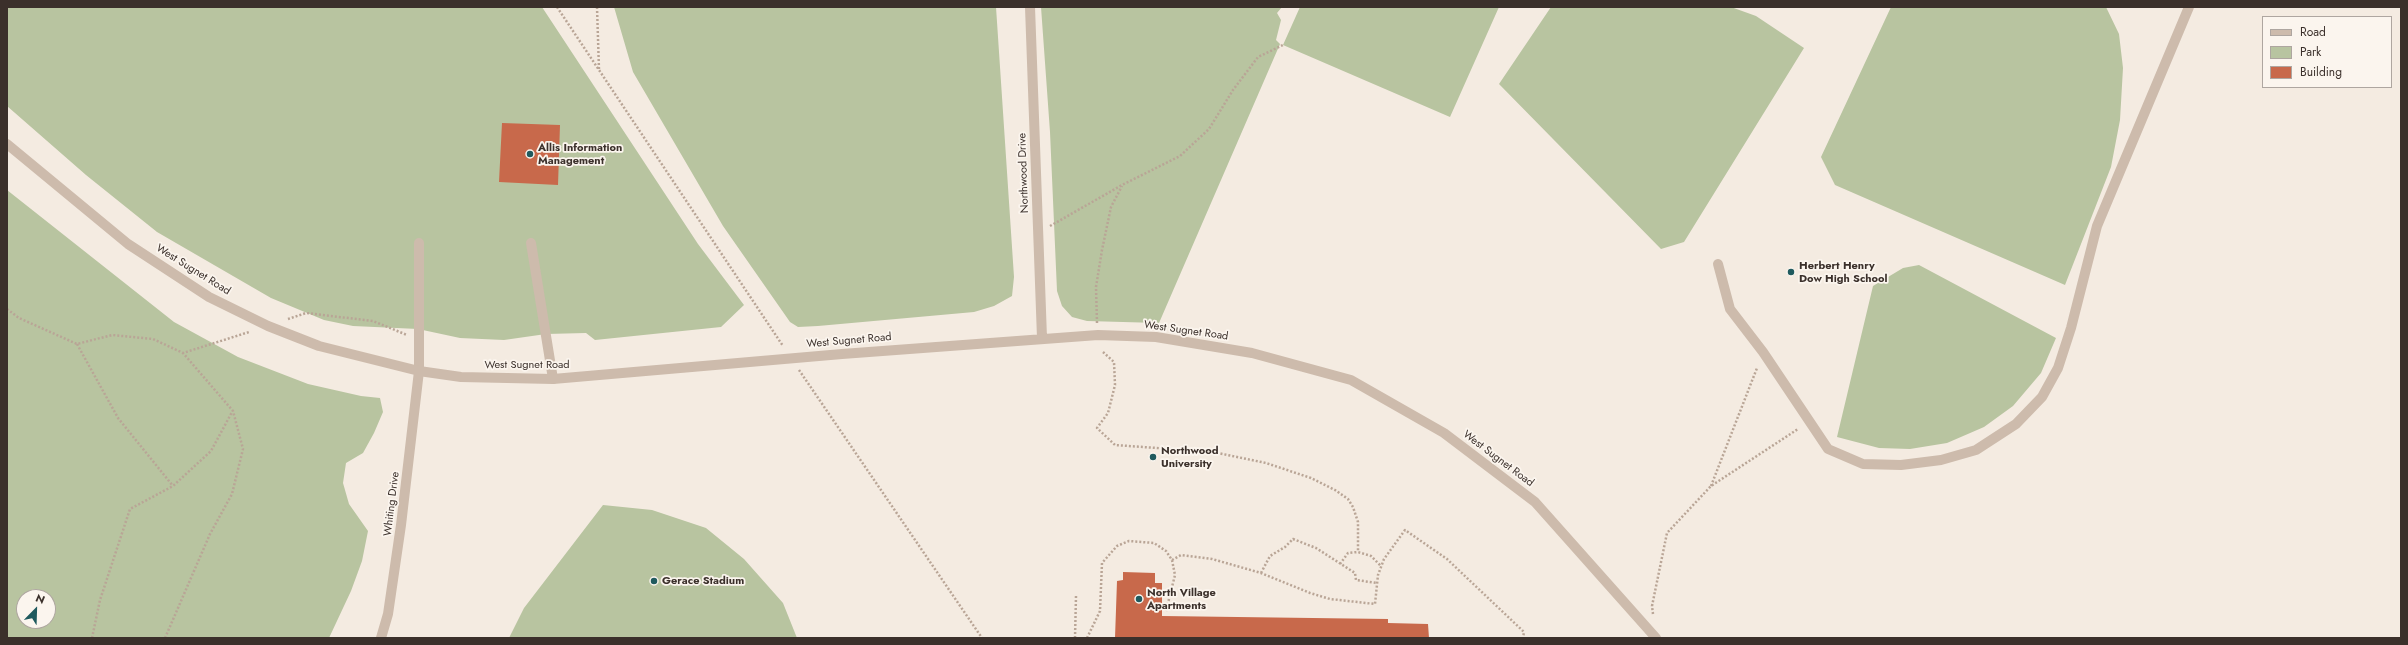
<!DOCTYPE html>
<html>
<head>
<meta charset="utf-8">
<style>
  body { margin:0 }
  #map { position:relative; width:2408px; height:645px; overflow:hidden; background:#f4ebe1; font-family:Jost,sans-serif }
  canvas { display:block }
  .frame { position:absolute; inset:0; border:8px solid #3b302b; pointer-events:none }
  .legend { position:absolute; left:2262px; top:16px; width:130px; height:72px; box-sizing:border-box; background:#fbf5ee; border:1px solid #aea6a0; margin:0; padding:5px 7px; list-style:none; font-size:12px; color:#3b302b }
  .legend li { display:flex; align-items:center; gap:8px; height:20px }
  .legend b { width:20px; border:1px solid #aea6a0 }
  .north { position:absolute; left:16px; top:589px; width:40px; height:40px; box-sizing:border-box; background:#fbf5ee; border:1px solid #aea6a0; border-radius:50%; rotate:23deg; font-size:11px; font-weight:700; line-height:16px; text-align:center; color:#3b302b }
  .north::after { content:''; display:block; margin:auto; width:14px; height:18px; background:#1f5a5e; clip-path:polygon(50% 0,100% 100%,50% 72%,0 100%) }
</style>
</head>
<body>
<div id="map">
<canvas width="2408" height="645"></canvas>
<div class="frame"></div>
<ul class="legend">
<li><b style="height:5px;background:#cdbbac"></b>Road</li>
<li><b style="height:11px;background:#b8c4a0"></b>Park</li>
<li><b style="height:11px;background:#c8694b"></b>Building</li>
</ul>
<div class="north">N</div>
</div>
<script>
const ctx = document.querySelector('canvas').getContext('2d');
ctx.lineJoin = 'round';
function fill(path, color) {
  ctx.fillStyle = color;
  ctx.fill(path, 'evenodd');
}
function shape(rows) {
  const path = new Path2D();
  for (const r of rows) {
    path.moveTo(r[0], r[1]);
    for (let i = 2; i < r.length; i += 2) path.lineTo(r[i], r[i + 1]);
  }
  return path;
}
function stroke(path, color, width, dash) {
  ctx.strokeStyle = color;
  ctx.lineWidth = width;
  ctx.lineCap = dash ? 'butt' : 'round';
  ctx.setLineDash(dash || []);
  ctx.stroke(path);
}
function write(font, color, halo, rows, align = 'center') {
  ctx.font = font + ' Jost,sans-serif';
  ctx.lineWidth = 3.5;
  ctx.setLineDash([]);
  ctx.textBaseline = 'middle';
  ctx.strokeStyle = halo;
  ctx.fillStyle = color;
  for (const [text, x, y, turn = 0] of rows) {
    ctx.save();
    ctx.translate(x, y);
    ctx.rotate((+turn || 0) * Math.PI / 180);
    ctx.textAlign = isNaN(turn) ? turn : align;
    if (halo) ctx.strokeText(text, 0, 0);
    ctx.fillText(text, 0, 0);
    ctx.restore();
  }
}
fill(shape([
  [7,7,542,7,698,244,744,305,721,327,595,340,586,333,546,334,504,340,460,338,418,329,353,326,324,320,271,298,157,232,86,175,7,106],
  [614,7,996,7,1014,277,1012,296,994,306,974,312,818,326,798,327,790,322,723,226,633,72],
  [1041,7,1282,7,1277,13,1281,20,1276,40,1280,44,1159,323,1087,321,1072,317,1062,306,1057,291,1050,132],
  [1300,7,1499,7,1450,117,1283,45],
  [1551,7,1731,7,1756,16,1804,48,1684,242,1661,249,1499,84],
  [1891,7,2106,7,2119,34,2123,68,2120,120,2111,167,2065,285,1835,185,1821,157],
  [7,190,174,322,238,357,308,384,361,396,380,398,383,412,374,433,363,453,346,463,343,483,349,504,368,531,362,561,351,591,329,638,7,638],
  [24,597,48,597,48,621,24,621],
  [1919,265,2056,338,2041,373,2013,406,1984,427,1947,443,1910,449,1879,448,1837,437,1873,286,1903,268],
  [603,505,652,510,706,528,744,559,783,603,797,638,509,638,524,608]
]), '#b8c4a0');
fill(shape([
  [502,123,560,125,558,185,499,182],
  [1123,572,1155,573,1155,583,1162,583,1162,616,1388,619,1388,623,1428,624,1429,638,1115,638,1117,581,1123,580]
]), '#c8694b');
stroke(shape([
  [557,7,783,346],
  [597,7,599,70],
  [1050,226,1122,185,1180,156,1209,129,1233,90,1258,57,1283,45],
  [7,309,19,318,77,344,112,335,153,339,183,353,249,332],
  [288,319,306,313,373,321,407,335],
  [1097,323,1096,287,1102,250,1111,207,1122,186],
  [77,344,118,418,173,486],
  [1103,352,1114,362,1115,385,1108,413,1097,428,1115,445,1213,452,1266,463,1311,478,1335,490,1348,499,1353,507,1358,522,1358,552],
  [799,370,982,638],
  [1711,486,1757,368],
  [1172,560,1181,555,1212,559,1261,573,1310,593,1330,599,1375,604,1378,575,1384,559,1405,530,1447,559,1524,632,1523,638],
  [1340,564,1348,553,1358,552,1371,556,1381,566],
  [1261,573,1270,556,1285,547,1293,539,1316,548,1355,573,1356,580,1377,583],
  [1653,614,1652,606,1667,533,1711,486,1798,429],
  [92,638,100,600,130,509,173,486,211,451,232,412],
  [165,638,210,534,232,494,243,449,233,411,183,353],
  [1075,638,1076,596],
  [1087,638,1100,611,1102,563,1117,546,1129,541,1154,543,1166,551,1172,560,1175,575,1166,611]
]), '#b9a596', 2.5, [2, 2]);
stroke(shape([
  [531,243,553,379],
  [1718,264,1730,309,1763,352,1828,449,1863,464,1901,465,1941,460,1976,450,2016,424,2042,397,2058,368,2071,328,2097,226,2189,7],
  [419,371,419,243]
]), '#cdbbac', 10);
stroke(shape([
  [1030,7,1042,338],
  [7,144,128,244,209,297,268,326,319,346,419,371,461,377,553,379,842,354,1098,335,1156,337,1252,353,1351,380,1444,433,1535,502,1656,638],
  [381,638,388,614,401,525,419,371]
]), '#cdbbac', 10);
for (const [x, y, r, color] of [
  [530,154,4,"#1f5a5e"],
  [1791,272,4,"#1f5a5e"],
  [1153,457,4,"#1f5a5e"],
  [654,581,4,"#1f5a5e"],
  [1139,599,4,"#1f5a5e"]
]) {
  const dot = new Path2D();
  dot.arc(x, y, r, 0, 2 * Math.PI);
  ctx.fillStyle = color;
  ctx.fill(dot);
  stroke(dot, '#fbf5ee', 1.5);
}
write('bold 11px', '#3b302b', '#fbf5ee', [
  ["Allis Information",538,148],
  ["Management",538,161],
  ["Herbert Henry",1799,266],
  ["Dow High School",1799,279],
  ["Northwood",1161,451],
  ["University",1161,464],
  ["Gerace Stadium",662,581],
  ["North Village",1147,593],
  ["Apartments",1147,606]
], 'left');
write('11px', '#3b302b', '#fbf5ee', [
  ["Northwood Drive",1024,173,-92],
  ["West Sugnet Road",193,270,32],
  ["West Sugnet Road",1186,331,8],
  ["West Sugnet Road",849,341,-5],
  ["West Sugnet Road",527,365],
  ["West Sugnet Road",1498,459,37],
  ["Whiting Drive",392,504,-83]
]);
</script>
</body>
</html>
